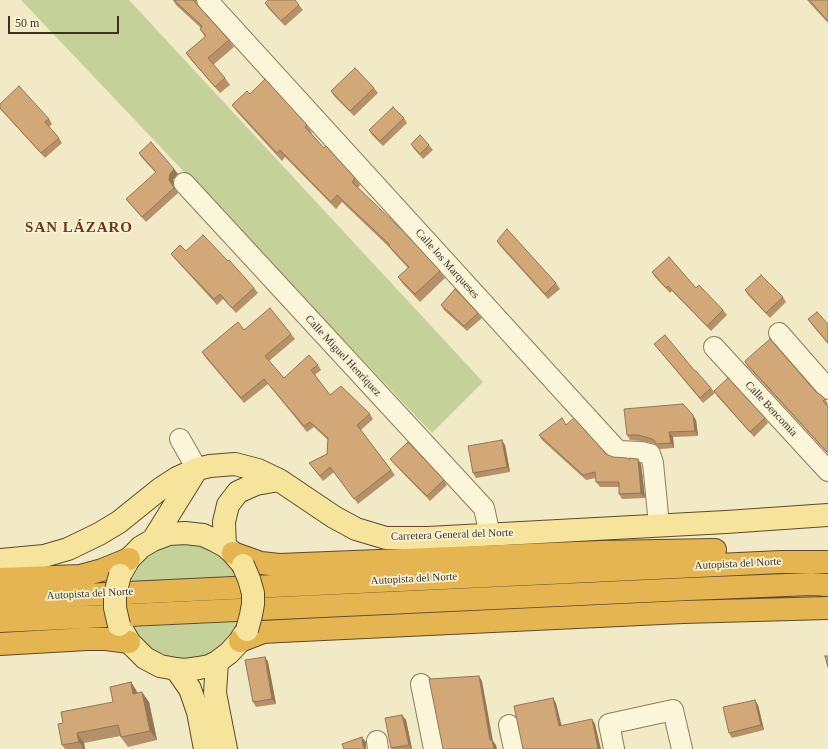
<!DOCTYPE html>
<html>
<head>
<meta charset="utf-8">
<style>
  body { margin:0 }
  #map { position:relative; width:828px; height:749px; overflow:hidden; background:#f2e9c6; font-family:"Times New Roman",serif }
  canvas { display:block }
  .scale { position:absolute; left:8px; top:16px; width:111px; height:18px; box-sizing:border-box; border:2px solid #3e311f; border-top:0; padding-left:5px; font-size:12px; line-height:14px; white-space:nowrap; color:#3e311f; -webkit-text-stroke:3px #f8f2d6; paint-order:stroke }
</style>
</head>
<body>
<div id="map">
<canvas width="828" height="749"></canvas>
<div class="scale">50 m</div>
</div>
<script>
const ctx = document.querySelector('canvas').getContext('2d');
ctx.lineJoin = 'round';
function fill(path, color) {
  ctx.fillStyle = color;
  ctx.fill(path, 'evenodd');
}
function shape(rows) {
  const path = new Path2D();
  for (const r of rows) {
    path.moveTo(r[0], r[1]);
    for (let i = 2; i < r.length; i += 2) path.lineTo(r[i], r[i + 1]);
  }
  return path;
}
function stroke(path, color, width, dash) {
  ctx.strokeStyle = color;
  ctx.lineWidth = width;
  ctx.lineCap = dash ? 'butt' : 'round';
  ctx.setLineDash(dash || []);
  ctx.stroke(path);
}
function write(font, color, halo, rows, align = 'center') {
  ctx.font = font + ' "Times New Roman",serif';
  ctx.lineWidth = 3.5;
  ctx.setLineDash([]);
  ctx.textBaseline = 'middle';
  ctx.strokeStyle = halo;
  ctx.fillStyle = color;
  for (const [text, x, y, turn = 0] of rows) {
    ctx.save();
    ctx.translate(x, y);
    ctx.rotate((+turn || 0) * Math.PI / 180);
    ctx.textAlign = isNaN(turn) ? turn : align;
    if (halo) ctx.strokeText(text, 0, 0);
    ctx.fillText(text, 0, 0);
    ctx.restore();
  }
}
fill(shape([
  [21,0,129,0,483,382,432,433],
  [178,544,192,544,205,548,218,555,229,566,235,576,131,582,138,568,146,558,162,548],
  [238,622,232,633,224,643,213,651,199,657,185,659,168,657,153,650,141,640,133,627]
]), '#c4d198');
const minor = shape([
  [207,0,606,438,618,451,641,452,650,454,653,463,659,525],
  [184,183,484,508,490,535],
  [779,333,828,389],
  [714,347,828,471],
  [180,439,197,469],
  [421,684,434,749],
  [509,725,514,749],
  [377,741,378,749],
  [614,749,609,724,673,710,682,749]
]);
const major = shape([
  [153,540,197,469],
  [225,546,224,522,228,505,238,492,256,484,279,480],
  [0,560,44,556,68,549,99,534,119,522,160,489,177,478,197,469,210,466,235,464,258,470,279,480,334,517,356,529,386,538,428,538,726,522,828,515],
  [120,575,129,559,141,547,153,540,169,534,185,533,203,535,214,540,225,546,233,553,243,565],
  [120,626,129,642,145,658,160,666,176,669,185,670,199,668,209,666,217,662,229,653,240,641,247,630],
  [217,662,215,693,226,749],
  [176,669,190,689,198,712,205,749]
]);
const highway = shape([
  [233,553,261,563,279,565,602,552,715,550],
  [0,579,80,576,102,570,129,559],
  [0,599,781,562,828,562],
  [0,621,689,589,811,584,828,585],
  [240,641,263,632,281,631,683,612,828,608],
  [0,644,87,639,106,639,129,642]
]);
stroke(minor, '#8f7c5a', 22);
stroke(major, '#5c492e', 24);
stroke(highway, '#5c492e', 24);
stroke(minor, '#fbf5da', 20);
stroke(major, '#f6e49c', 22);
stroke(highway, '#e5b552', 22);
const majorBridge = shape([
  [243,565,249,579,253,593,253,604,251,615,247,630],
  [119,625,115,608,115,594,120,575]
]);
stroke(majorBridge, '#5c492e', 24, []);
stroke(majorBridge, '#f6e49c', 22);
fill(shape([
  [173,0,196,0,197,4,229,40,234,47,213,65,225,78,230,85,220,93,191,60,186,53,205,37,200,29,201,28,176,5],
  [807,0,828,0,828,23],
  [265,3,299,5,303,10,285,26,268,8],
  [374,88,378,93,354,116,334,96,331,91],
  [250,94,307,125,312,133,311,133,324,148,355,178,360,185,358,188,440,271,445,278,420,302,403,284,398,277,408,268,394,253,389,247,342,202,336,209,285,157,282,161,237,112,232,105],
  [0,104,49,119,52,124,49,127,59,138,62,143,45,158,1,110,0,108],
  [404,118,407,123,383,146,372,135,369,130],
  [411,144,429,145,433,150,423,159,414,149],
  [139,153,174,169,178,174,173,179,173,185,178,193,146,222,130,204,126,199,156,173,142,158],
  [497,241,556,283,560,289,548,299,500,246],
  [186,251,254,288,258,293,236,313,223,299,217,305,175,259,171,254],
  [652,272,696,288,723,310,727,315,711,331,672,291,670,293,655,277],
  [745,290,783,297,786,302,770,318,748,295],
  [441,305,478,313,482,318,467,331,444,310],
  [808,319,828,324,828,344,812,325],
  [244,330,291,334,295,339,269,361,284,378,318,365,321,370,315,375,330,395,370,414,373,419,361,430,395,475,358,504,334,472,323,481,309,463,327,454,328,440,314,427,307,432,268,384,244,403,205,357,202,352],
  [654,344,695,371,711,388,715,393,703,403],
  [745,362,816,392,825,399,828,404,827,405,828,407,828,454,748,367],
  [714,391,765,418,768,423,754,437,717,396],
  [696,420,698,436,673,437,674,448,660,449,657,445,652,443,642,441,630,440,627,435],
  [566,424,606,454,613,457,630,460,641,464,645,498,622,499,619,494,619,487,600,487,596,482,596,478,586,480,542,440,539,435],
  [505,445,510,472,476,478,473,473],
  [390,459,444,480,447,485,430,501,394,464],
  [265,657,268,662,276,704,256,707,253,702],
  [131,682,138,693,149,702,157,740,128,747,120,736,84,743,85,749,65,749,62,745,63,723,113,702],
  [758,705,764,730,732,738,729,733],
  [406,720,412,749,392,749,391,748]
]), '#b59068');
fill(shape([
  [174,169,178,174,173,179,173,185,178,193,169,180,170,174],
  [693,415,696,420,698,436,695,431],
  [669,432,673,437,674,448,671,443],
  [502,440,505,445,510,472,507,467],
  [638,459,641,464,645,498,641,493],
  [265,657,268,662,276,704,272,699],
  [479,676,482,681,493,741,496,745,497,749,494,749,490,740],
  [131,682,137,692,140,704,133,694],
  [142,692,149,702,157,740,150,731],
  [553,698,556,703,563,731,559,726],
  [755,700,758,705,764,730,761,725],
  [402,715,406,720,412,749,409,745],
  [592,719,595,724,601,749,598,749],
  [77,733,84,743,85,749,84,749,79,742],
  [362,737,366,742,366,749,365,749,363,746]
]), '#937655');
const building = shape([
  [174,0,193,0,229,40,208,58,225,78,215,87,186,53,206,36,200,29,202,26,174,0],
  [268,0,295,0,299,5,281,21,265,3,268,0],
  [809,0,828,0,828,21,809,0],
  [355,68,374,88,350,111,331,91,355,68],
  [265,79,307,125,305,127,324,148,326,146,355,178,352,182,403,231,440,271,415,294,398,277,409,267,389,246,390,245,337,195,331,202,280,150,277,153,232,105,247,91,250,94,265,79],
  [19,86,49,119,45,122,59,138,41,153,0,108,0,104,19,86],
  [393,107,404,118,380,141,369,130,393,107],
  [420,135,429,145,420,154,411,144,420,135],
  [151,142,174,169,170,174,169,180,174,188,142,217,126,199,156,172,139,153,151,142],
  [507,229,556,283,545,294,497,241,507,229],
  [203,235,228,261,229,260,254,288,232,308,220,294,214,299,171,254,180,245,186,251,203,235],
  [669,257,696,288,699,285,723,310,707,326,668,286,666,288,652,272,669,257],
  [761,275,783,297,766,313,745,290,761,275],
  [455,289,478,313,464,326,441,305,455,289],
  [270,308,291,334,265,356,284,378,309,355,318,365,311,370,330,395,341,386,370,414,357,425,391,470,354,499,330,467,320,476,309,463,327,454,328,438,310,422,304,426,264,379,241,398,202,352,238,322,244,330,270,308],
  [817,312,828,324,828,343,808,319,817,312],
  [665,335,695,371,696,371,711,388,700,398,654,344,665,335],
  [770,339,816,392,821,395,825,399,823,401,828,407,828,453,745,362,746,360,770,339],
  [728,378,765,418,750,432,714,391,728,378],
  [683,404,693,415,695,431,669,432,671,443,656,444,654,440,649,438,638,435,627,435,624,409,683,404],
  [562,418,566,425,574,418,606,454,613,457,627,458,630,460,629,458,638,459,641,493,619,494,619,482,596,482,595,472,583,475,539,435,562,418],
  [502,440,507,467,473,473,468,446,502,440],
  [408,442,444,480,427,496,390,459,408,442],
  [825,656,828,656,828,667,825,656],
  [265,657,272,699,253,702,245,660,265,657],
  [479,676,490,740,492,740,494,749,443,749,429,679,479,676],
  [131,682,133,694,142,692,150,731,121,737,118,725,77,733,79,742,62,745,58,724,63,723,61,712,113,702,110,687,131,682],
  [553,698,559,726,592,719,598,749,523,749,514,706,553,698],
  [755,700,761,725,729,733,723,707,755,700],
  [402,715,409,745,391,748,385,718,402,715],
  [362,737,363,746,365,749,344,749,342,744,362,737]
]);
fill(building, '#d2a879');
stroke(building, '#937655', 1);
write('11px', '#3e311f', '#f8f2d6', [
  ["Calle los Marqueses",447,264,48],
  ["Calle Miguel Henríquez",343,356,47],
  ["Calle Bencomia",771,409,47],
  ["Carretera General del Norte",452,535,-2],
  ["Autopista del Norte",738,564,-3],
  ["Autopista del Norte",414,579,-3],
  ["Autopista del Norte",90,594,-3]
]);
ctx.letterSpacing = '1px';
write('bold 15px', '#6e351b', '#f8f2d6', [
  ["SAN LÁZARO",79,228]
]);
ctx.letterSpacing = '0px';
</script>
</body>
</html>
